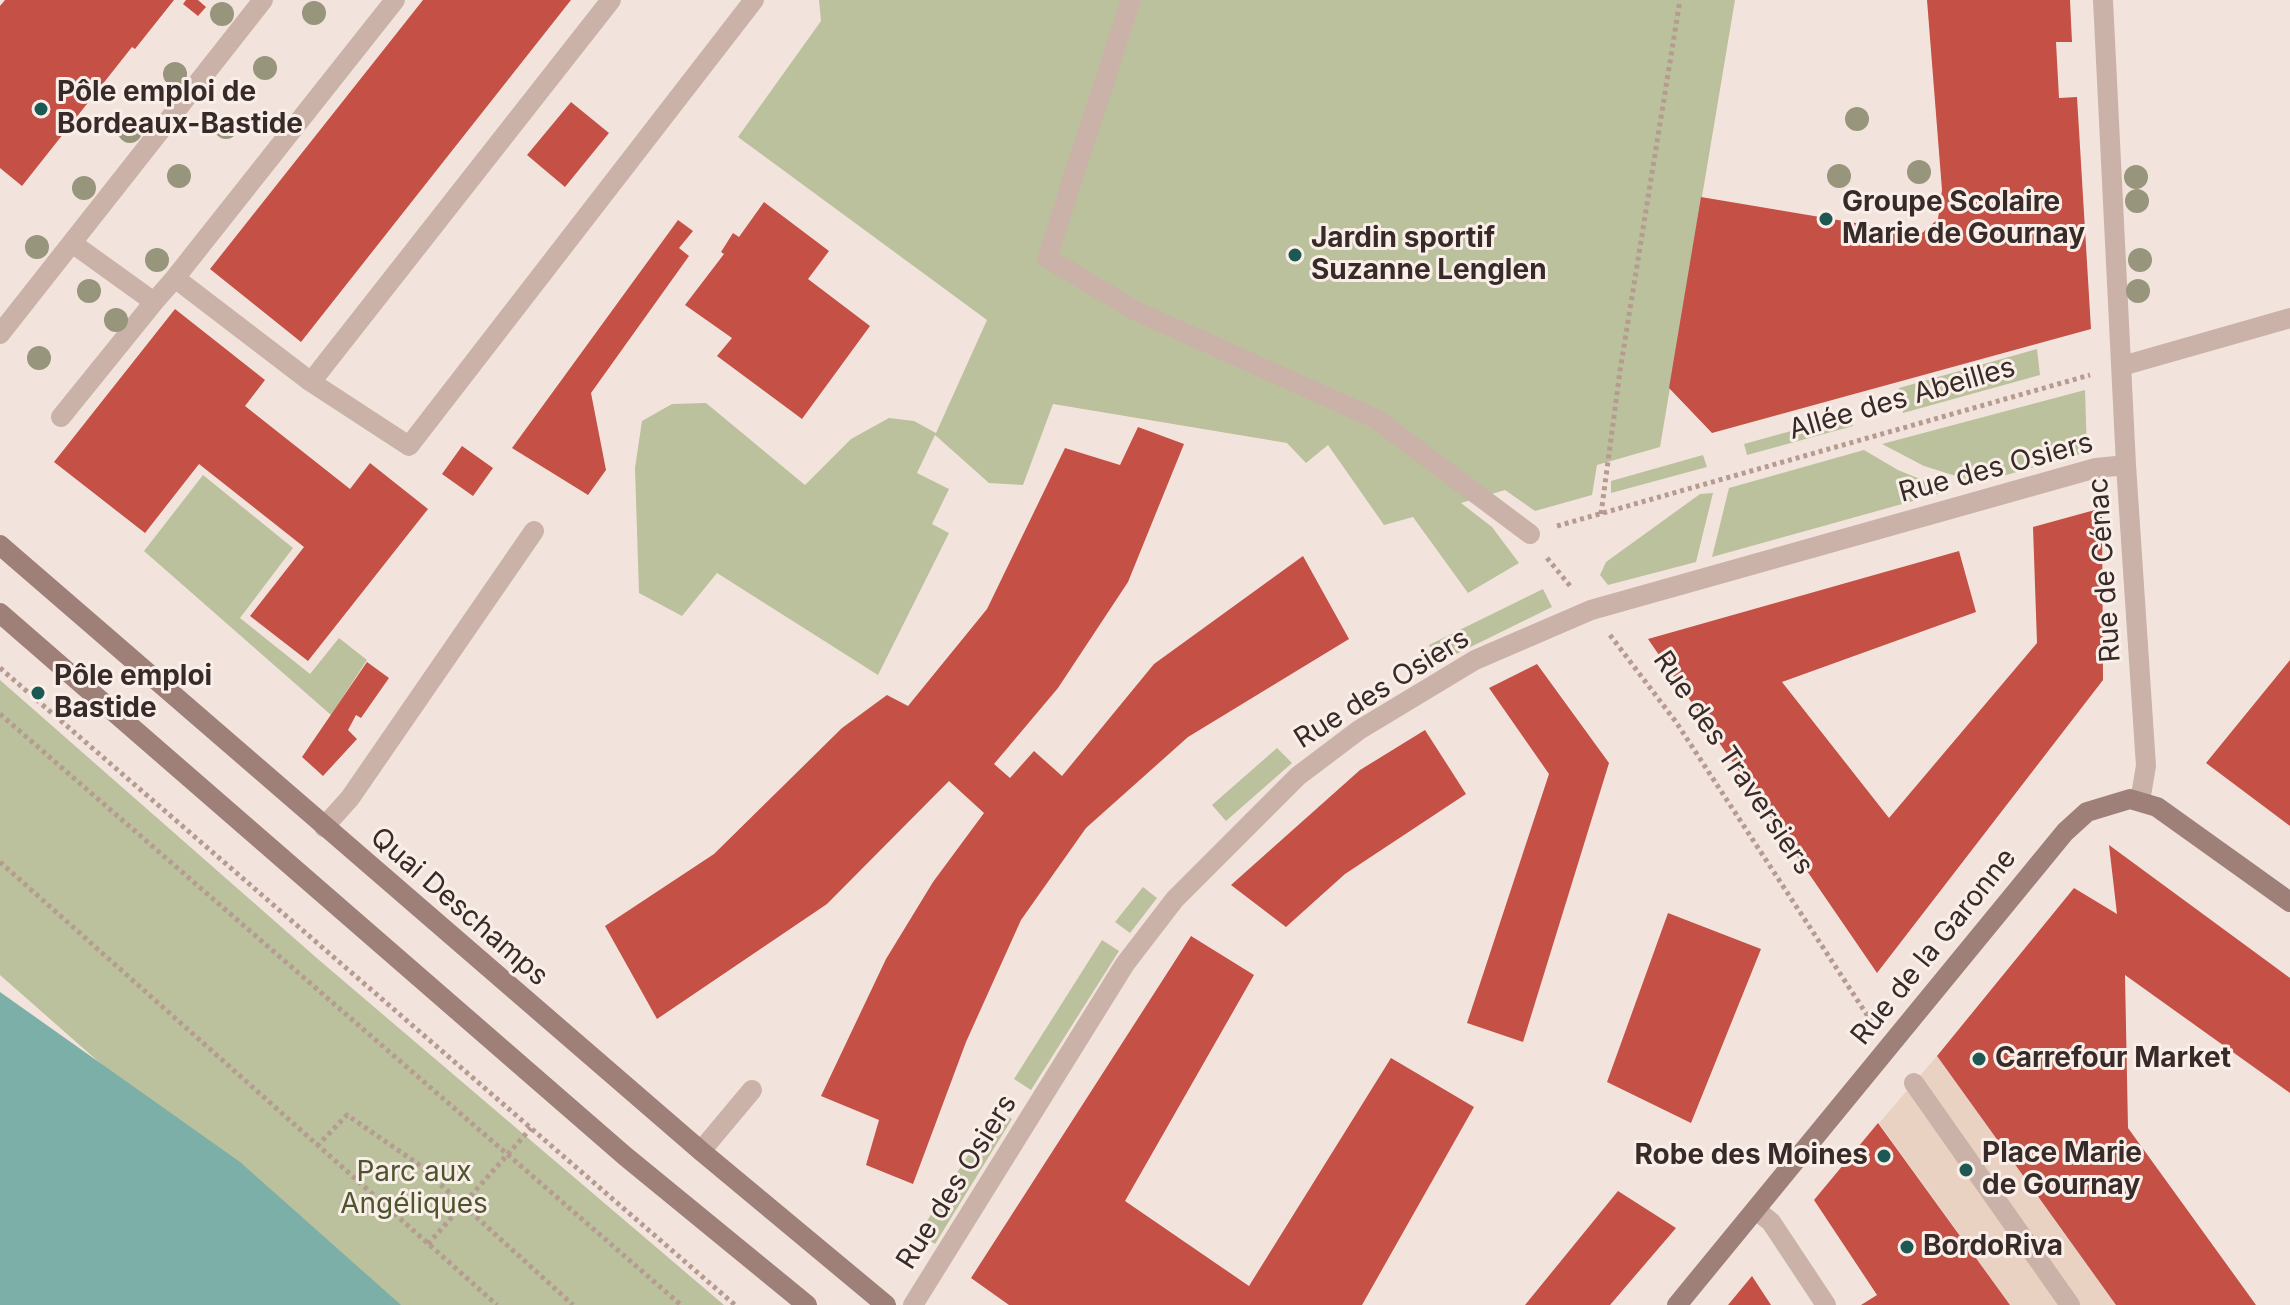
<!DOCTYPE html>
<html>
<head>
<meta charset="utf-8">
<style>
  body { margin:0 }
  canvas { display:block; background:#f2e4dc }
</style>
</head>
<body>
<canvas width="2290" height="1305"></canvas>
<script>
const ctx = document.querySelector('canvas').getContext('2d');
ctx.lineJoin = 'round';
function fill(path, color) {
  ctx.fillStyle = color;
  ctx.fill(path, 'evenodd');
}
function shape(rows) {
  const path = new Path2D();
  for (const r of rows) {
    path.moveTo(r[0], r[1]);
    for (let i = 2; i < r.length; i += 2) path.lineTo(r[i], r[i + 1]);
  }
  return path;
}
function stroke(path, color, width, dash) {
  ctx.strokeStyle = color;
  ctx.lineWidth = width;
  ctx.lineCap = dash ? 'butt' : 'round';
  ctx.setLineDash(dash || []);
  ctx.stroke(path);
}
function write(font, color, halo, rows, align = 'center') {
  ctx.font = font + ' Inter,sans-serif';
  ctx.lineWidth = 6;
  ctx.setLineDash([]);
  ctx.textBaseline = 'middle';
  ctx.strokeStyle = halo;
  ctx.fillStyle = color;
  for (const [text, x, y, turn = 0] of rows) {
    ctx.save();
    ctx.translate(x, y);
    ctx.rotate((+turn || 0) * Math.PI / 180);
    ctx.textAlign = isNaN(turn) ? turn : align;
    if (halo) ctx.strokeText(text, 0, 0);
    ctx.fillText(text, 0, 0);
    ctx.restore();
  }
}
fill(shape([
  [819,0,1735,0,1660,447,1597,465,1592,495,1535,511,1505,490,1461,503,1492,527,1519,563,1468,593,1413,517,1384,525,1328,445,1306,463,1287,443,1053,404,1023,485,989,483,935,435,917,473,949,489,932,524,949,533,878,675,717,573,682,616,639,593,635,468,642,421,672,404,706,403,805,485,851,439,889,418,914,421,936,433,987,320,738,137,821,21],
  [2037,349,2040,375,1903,413,1899,388],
  [2085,390,2087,452,1978,483,1924,466,1882,444],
  [1849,415,1853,426,1747,455,1744,444],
  [1864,450,1898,470,1949,491,1712,557,1729,488],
  [1703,455,1707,467,1611,493,1611,481],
  [203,475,293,548,240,618,310,674,339,638,367,660,331,715,144,551],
  [1713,493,1696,562,1608,585,1600,575,1606,562,1700,494],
  [1543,589,1552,607,1438,663,1429,645],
  [0,680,319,960,724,1305,375,1305,0,975],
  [1277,748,1292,763,1226,821,1212,805],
  [1143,887,1157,898,1130,933,1115,922],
  [1102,940,1119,951,1031,1090,1014,1079],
  [996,1110,1012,1119,935,1244,919,1234]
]), '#bbc19c');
fill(shape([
  [1937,1056,2053,1218,2116,1305,2010,1305,1879,1123]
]), '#ead2c3');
fill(shape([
  [0,992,240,1162,401,1305,0,1305]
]), '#7bafa8');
fill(shape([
  [5,0,174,0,135,49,132,47,22,186,0,168,0,6],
  [186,0,198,0,206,7,198,16,183,4],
  [423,0,571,0,301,342,210,269],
  [1927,0,2070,0,2072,42,2056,42,2059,98,2077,97,2091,329,1712,433,1669,388,1701,197,1921,234,1938,219,1942,190],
  [571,102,609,133,565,187,527,155],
  [764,202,829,251,808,279,870,326,802,419,717,356,732,338,685,305,724,254,721,252,733,233,739,237],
  [678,220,693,231,679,248,689,256,591,393,606,470,588,495,512,448],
  [175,309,265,380,245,406,350,489,370,463,428,509,308,661,250,616,304,547,199,464,145,533,54,462],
  [1138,427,1184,444,1128,582,1058,688,994,764,1010,778,1034,751,1062,776,1154,664,1303,556,1349,639,1188,737,1086,828,1021,920,966,1042,913,1184,866,1165,879,1120,821,1096,886,959,933,882,984,813,949,781,827,904,657,1019,605,926,714,854,842,728,887,695,908,706,987,609,1065,448,1120,465],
  [462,446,493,468,473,496,442,474],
  [2102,508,2103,680,1877,973,1648,639,1959,551,1976,612,1782,682,1889,818,2037,643,2033,527],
  [2290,660,2290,826,2206,763],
  [367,662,389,678,361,718,356,715,348,730,357,739,323,776,302,757],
  [1537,664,1609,763,1523,1042,1467,1023,1549,774,1489,688],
  [1425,730,1466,794,1345,874,1286,927,1231,885,1360,770],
  [2109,845,2290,978,2290,1093,2125,975,2128,1128,2256,1305,2116,1305,1937,1056,2074,888,2117,914],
  [1668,913,1761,949,1691,1123,1607,1082],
  [1191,936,1254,975,1125,1201,1249,1286,1391,1058,1474,1107,1362,1305,1009,1305,971,1278],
  [1878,1123,2010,1305,1861,1305,1877,1295,1814,1200],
  [1618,1191,1676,1228,1610,1305,1525,1305],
  [1752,1276,1771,1305,1728,1305]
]), '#c55046');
stroke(shape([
  [1601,514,1620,371,1680,0],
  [1557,526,2090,375],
  [1547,558,1571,587],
  [1610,635,1676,722,1871,1021],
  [0,668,735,1305],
  [0,714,681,1305],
  [0,862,497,1305],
  [317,1146,347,1115,418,1164,573,1305],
  [428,1244,531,1128]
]), '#b69b92', 5, [4, 4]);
stroke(shape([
  [72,243,154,302,175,278,311,382,409,446,754,0],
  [175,278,395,0],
  [311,382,611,0],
  [61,417,154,302],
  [324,827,350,798,534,531],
  [701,1151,752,1090],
  [1756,1210,1771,1222,1826,1305]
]), '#cab2a8', 20);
stroke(shape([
  [1131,0,1047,258,1136,311,1376,419,1530,534],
  [1914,1083,2070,1305]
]), '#cab2a8', 20);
stroke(shape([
  [2103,0,2126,465,2146,766,2140,801],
  [0,334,263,0],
  [2122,366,2290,318],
  [913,1305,1125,964,1175,899,1298,776,1359,730,1475,660,1591,610,2096,468,2126,465]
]), '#cab2a8', 20);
stroke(shape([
  [0,545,701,1151,886,1305],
  [0,613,625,1156,807,1305],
  [1677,1305,2065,832,2087,812,2130,799,2157,807,2290,902]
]), '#9e8079', 20);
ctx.fillStyle = '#97957b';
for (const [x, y] of [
  [314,13],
  [222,14],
  [265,68],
  [175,74],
  [1857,119],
  [226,127],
  [130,131],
  [1919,172],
  [179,176],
  [1839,176],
  [2136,177],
  [84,188],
  [2137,201],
  [37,247],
  [157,260],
  [2140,260],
  [89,291],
  [2138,291],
  [116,320],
  [39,358]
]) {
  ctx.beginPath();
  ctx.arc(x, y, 12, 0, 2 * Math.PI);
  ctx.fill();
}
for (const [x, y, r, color] of [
  [41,109,8,"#1e5852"],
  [1826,219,8,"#1e5852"],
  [1295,255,8,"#1e5852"],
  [38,693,8,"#1e5852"],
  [1979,1059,8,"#1e5852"],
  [1884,1156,8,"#1e5852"],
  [1966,1170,8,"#1e5852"],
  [1907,1247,8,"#1e5852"]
]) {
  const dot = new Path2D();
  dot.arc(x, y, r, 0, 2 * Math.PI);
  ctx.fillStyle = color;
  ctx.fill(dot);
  stroke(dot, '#f9efe8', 3);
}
write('bold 28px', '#372a28', '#f9efe8', [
  ["Pôle emploi de",57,93],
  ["Bordeaux-Bastide",57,125],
  ["Groupe Scolaire",1842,203],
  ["Marie de Gournay",1842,235],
  ["Jardin sportif",1311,239],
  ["Suzanne Lenglen",1311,271],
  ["Pôle emploi",54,677],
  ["Bastide",54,709],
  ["Carrefour Market",1995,1059],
  ["Place Marie",1982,1154],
  ["de Gournay",1982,1186],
  ["Robe des Moines",1868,1156,"right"],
  ["BordoRiva",1923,1247]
], 'left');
write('28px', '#372a28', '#f9efe8', [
  ["Allée des Abeilles",1902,399,-16],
  ["Rue des Osiers",1996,468,-15],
  ["Rue de Cénac",2105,570,-94],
  ["Rue des Osiers",1382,689,-32],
  ["Rue des Traversiers",1733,763,56],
  ["Quai Deschamps",459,907,41],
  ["Rue de la Garonne",1934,947,-51],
  ["Rue des Osiers",957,1182,-58]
]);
write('28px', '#4d552c', '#f9efe8', [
  ["Parc aux",414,1173],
  ["Angéliques",414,1205]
]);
</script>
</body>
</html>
